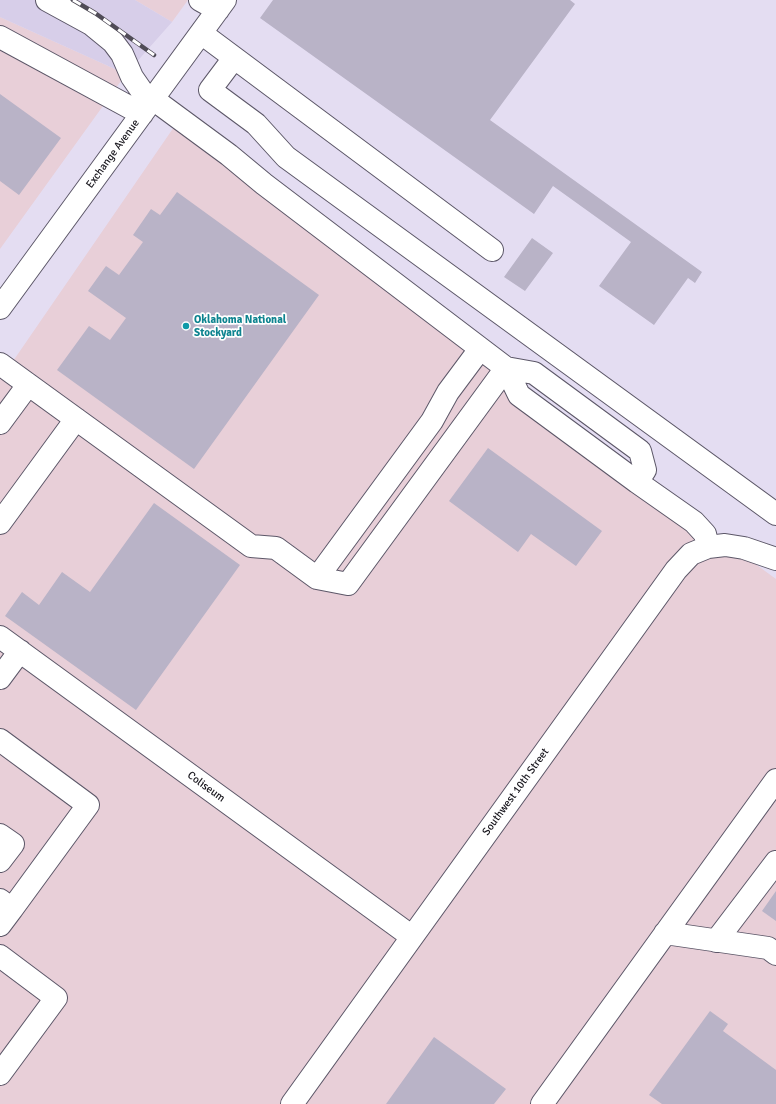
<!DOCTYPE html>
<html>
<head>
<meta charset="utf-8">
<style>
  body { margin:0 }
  canvas { display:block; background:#e4ddf2 }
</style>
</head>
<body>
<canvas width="776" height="1104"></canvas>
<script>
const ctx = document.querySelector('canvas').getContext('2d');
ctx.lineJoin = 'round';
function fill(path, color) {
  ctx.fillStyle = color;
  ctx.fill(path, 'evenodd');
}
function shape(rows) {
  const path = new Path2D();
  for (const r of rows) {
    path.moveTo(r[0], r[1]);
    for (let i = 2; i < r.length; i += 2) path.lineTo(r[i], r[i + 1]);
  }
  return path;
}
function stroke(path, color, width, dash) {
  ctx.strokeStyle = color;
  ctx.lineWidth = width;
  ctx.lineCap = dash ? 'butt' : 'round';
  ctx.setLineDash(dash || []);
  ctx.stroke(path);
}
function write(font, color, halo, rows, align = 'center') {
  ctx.font = font + ' Signika,sans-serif';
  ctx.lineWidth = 3.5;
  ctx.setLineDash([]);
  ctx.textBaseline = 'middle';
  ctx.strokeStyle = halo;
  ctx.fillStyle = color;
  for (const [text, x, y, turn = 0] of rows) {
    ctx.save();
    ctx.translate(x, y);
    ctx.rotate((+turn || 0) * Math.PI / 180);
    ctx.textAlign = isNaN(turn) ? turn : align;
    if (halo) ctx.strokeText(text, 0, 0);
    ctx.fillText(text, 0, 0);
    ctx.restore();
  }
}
fill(shape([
  [135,0,188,0,172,22],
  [0,17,126,74,0,249],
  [174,127,666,499,776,579,776,1104,0,1104,0,380]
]), '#e8cfd8');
fill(shape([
  [0,0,135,0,172,22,126,74,0,17]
]), '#d7cee9');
fill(shape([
  [273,0,570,0,575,4,490,120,702,272,695,283,688,278,654,325,599,286,631,242,553,186,534,214,260,18],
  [0,94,61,138,19,195,0,181],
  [177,192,319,295,194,469,57,370,89,326,110,340,126,318,88,291,106,266,119,275,143,242,133,235,151,209,160,215],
  [532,238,553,253,525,291,504,277],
  [488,448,602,531,576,566,531,534,518,552,449,501],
  [154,503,240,565,136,710,5,616,22,592,39,605,62,572,90,592],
  [776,891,776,921,762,911],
  [710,1011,728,1024,723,1031,776,1070,776,1104,662,1104,649,1095],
  [434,1037,506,1089,494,1104,386,1104]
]), '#b9b3c7');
const minor = shape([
  [47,0,91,24,113,42,122,54,132,77,150,103],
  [200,0,218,10],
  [201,33,492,250],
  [0,37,142,114],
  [234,58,210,90,256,124,286,157,776,514],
  [153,99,229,155,264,184,506,368,534,373,640,451,645,470,637,482,694,522,705,534,708,547],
  [0,308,225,0],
  [0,364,251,546,276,548,317,578,348,584,506,368,519,395,637,482],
  [0,423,28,385],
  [0,523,76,419],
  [317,578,432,421,448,392,480,349],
  [0,637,411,936],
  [0,678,20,651],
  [0,740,88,805,12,909],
  [0,835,13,844,0,861],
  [0,900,12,909,0,925],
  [665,933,768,948,776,954],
  [716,941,776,862],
  [0,956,56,998,0,1074],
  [292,1104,676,570,691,554,708,547,725,545,744,548,776,559],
  [542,1104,776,780]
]);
stroke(minor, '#5c5768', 24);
stroke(minor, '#fff', 22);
const rail = shape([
  [73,0,95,13,154,55]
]);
stroke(rail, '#504c57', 4.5);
stroke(rail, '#fff', 3, [9]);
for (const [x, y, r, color] of [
  [186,326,4,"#0f9aa8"]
]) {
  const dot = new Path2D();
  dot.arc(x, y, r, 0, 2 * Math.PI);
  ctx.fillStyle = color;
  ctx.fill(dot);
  stroke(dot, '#fff', 1.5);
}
write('11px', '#16141b', '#fff', [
  ["Exchange Avenue",113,154,-54],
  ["Coliseum",206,787,36],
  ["Southwest 10th Street",516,792,-54]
]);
write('bold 11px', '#0d838f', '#fff', [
  ["Oklahoma National",194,320],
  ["Stockyard",194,333]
], 'left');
</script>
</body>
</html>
